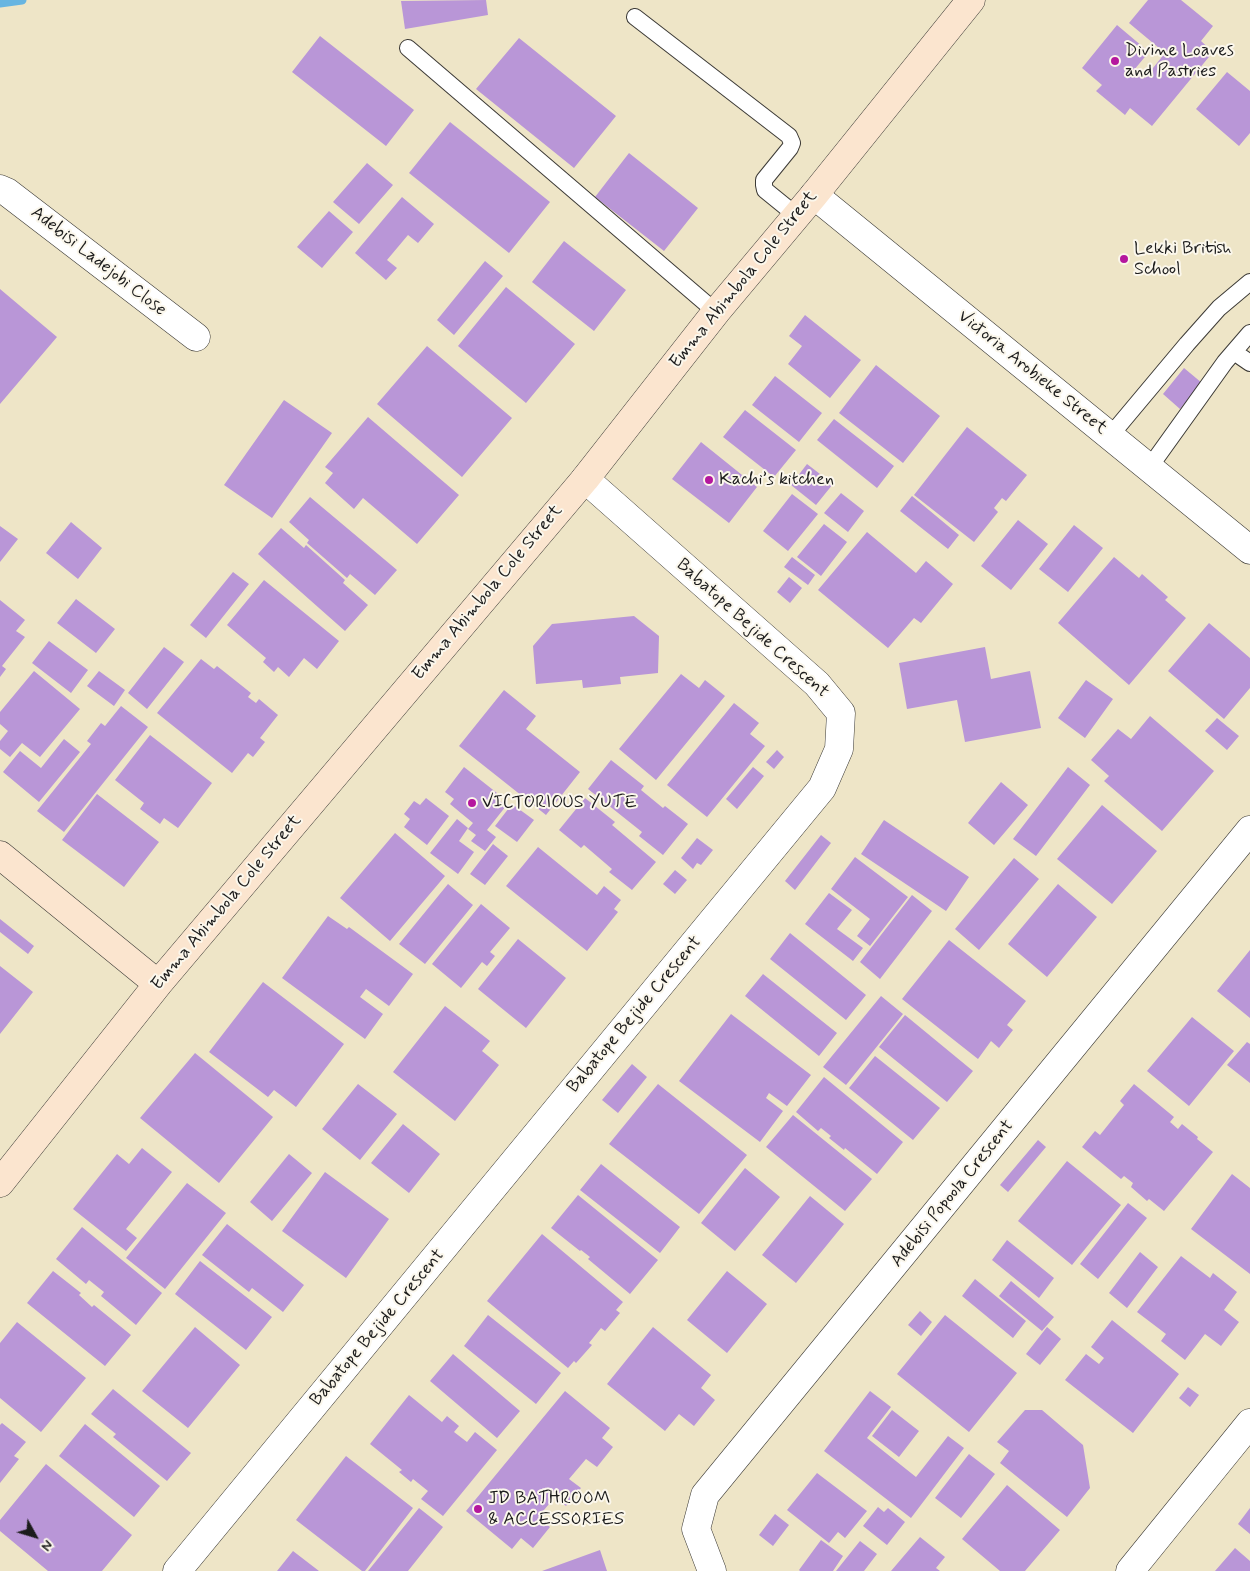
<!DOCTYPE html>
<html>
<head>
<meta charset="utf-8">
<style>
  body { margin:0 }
  #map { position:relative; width:1250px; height:1571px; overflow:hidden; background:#eee5c7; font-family:Mynerve,sans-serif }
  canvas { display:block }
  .north { position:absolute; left:10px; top:1511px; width:50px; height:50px; -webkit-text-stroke:4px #fbf7ec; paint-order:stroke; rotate:129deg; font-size:14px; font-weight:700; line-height:20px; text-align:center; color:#1c1c1c }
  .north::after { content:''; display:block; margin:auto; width:18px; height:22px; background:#1c1c1c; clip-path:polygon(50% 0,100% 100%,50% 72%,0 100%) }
</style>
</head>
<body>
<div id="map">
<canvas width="1250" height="1571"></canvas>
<div class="north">N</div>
</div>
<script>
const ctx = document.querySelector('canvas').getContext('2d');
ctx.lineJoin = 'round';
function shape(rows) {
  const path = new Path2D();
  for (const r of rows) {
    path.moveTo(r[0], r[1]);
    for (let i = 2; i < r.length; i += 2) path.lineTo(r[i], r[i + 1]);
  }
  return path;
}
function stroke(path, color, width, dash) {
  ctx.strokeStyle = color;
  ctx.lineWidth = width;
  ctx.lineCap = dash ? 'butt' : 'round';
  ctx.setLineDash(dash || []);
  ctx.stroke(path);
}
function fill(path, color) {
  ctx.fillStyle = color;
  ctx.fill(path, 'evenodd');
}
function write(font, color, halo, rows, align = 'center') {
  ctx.font = font + ' Mynerve,sans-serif';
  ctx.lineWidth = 4;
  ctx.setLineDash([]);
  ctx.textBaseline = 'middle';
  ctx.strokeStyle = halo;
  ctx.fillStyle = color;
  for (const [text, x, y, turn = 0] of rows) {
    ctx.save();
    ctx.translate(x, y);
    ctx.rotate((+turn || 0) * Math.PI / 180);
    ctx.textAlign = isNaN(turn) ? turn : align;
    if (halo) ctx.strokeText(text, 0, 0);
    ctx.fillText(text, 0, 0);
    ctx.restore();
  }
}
stroke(shape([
  [0,3,22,0]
]), '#67b5e1', 9);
fill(shape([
  [486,0,488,15,405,29,401,1],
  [1148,0,1181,0,1213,26,1201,41,1213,52,1152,126,1130,108,1125,115,1096,91,1102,85,1082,68,1117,25,1149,52,1134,70,1145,78,1165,53,1129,23],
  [320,36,414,110,386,146,292,72],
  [519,38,616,116,574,168,476,89],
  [1227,72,1250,91,1250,133,1239,146,1196,109],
  [450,122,550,202,509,253,409,173],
  [629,153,698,208,664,251,595,197],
  [367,163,393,185,359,224,333,202],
  [402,197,434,224,418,243,408,235,387,260,397,268,386,280,355,253],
  [329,211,353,232,322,268,297,247],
  [564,241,626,290,594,331,532,282],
  [485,261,503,276,454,335,437,320],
  [506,287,575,344,526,403,458,346],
  [0,289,57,337,0,404],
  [805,315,861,360,830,398,788,364,802,346,789,336],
  [427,346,512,418,462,477,377,404],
  [876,365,940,416,903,463,839,413],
  [1184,368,1202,383,1180,409,1163,394],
  [775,376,822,413,799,442,752,405],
  [284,400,332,433,272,518,224,485],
  [745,410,796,450,774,477,723,437],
  [368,417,459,495,417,544,363,498,354,509,325,483,333,473,325,467],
  [834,419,894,466,877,488,817,440],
  [967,427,1027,475,1006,501,1002,498,994,508,998,512,974,542,914,495],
  [701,442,757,487,729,523,672,479],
  [807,464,833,484,816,505,791,485],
  [841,493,864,511,848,532,824,513],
  [792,494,818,514,788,551,763,531],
  [912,496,959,535,948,549,900,511],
  [310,497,397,570,375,595,350,574,347,578,307,543,309,540,289,522],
  [1018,520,1048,544,1011,590,981,566],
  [71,522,102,548,78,579,46,553],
  [824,524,847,542,821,576,797,557],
  [1074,525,1103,548,1068,592,1039,569],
  [0,526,18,539,0,562],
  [281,528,304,548,306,545,345,580,343,583,368,605,345,631,258,554],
  [867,532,916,573,926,561,953,584,921,623,914,618,888,648,818,590],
  [792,557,815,575,808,585,784,567],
  [1114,557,1139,578,1142,574,1168,597,1165,600,1186,618,1129,685,1058,623],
  [233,572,249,584,206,638,190,625],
  [789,577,802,588,790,603,777,592],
  [264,580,339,641,317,669,304,658,289,677,278,667,274,672,263,662,266,658,227,625],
  [76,599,115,629,96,653,57,623],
  [0,600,25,620,16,631,25,637,2,666,6,669,0,677],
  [634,616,659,636,658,673,620,677,621,684,583,688,582,680,536,684,533,646,552,624],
  [1209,623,1250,658,1250,688,1224,719,1168,671],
  [49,641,88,670,71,693,32,663],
  [164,647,184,662,147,709,128,693],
  [985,647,991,679,1030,671,1041,728,965,742,957,700,907,709,899,663],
  [201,659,214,669,217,666,251,693,248,697,256,703,259,699,278,715,260,738,265,742,253,757,248,753,232,773,157,713],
  [34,671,80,709,40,757,22,743,10,757,0,749,0,741,8,731,0,724,0,712],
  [99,671,125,690,114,706,87,686],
  [681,674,699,688,705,680,725,696,656,780,619,749],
  [1086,680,1113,699,1085,738,1058,718],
  [504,690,536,716,526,729,580,772,546,815,459,746],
  [734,703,759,723,750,734,765,746,707,817,667,785],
  [121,706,148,727,64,832,37,811,91,744,87,741,101,723,105,726],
  [1150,716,1214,771,1162,831,1104,781,1109,776,1091,760,1118,729,1131,739],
  [1217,718,1239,736,1227,750,1205,731],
  [150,735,212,783,178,828,164,818,160,824,140,809,144,803,115,780],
  [64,739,80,752,39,802,3,772,20,751,41,768],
  [777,750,784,757,774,769,766,762],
  [611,760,644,786,641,790,663,808,665,806,688,824,663,855,639,836,642,832,588,789],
  [464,767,497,793,494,796,506,806,487,830,496,837,485,851,471,841,476,835,468,829,473,823,450,804,454,799,445,792],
  [753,767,764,776,737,809,726,799],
  [1068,767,1090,785,1036,856,1013,839],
  [1001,782,1028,805,994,845,968,823],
  [97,794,159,842,124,887,62,840],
  [426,798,449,816,427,845,404,827,410,819,404,814,414,801,420,805],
  [585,798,615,822,612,825,656,862,632,890,609,872,612,869,584,845,581,848,559,830],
  [512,804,534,820,517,842,495,826],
  [1102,805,1157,851,1112,904,1057,859],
  [457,819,468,828,459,841,474,852,458,874,430,853],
  [884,820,969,877,946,911,861,854],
  [395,833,445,876,390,941,340,898],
  [821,835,831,843,795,890,785,881],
  [697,838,713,850,701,865,697,863,693,869,681,858],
  [493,844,508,856,485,885,470,874],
  [538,847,597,895,604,886,621,900,614,909,618,912,587,951,506,886],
  [855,857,908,897,870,946,857,936,870,919,831,889],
  [1014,858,1039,879,979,950,955,929],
  [675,870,687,880,675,894,663,884],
  [448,884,473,905,425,964,399,944],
  [1058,884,1097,917,1047,977,1008,944],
  [829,893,852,910,837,929,863,948,853,961,805,924],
  [912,895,932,911,880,979,860,962],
  [481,904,510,928,490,952,495,956,487,966,482,962,461,988,432,964],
  [328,916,347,929,349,927,413,974,389,1006,366,989,360,997,383,1014,365,1039,282,978],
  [0,919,34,946,28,954,0,932],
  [790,933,866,995,846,1020,770,959],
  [518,939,566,978,526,1028,478,989],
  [949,940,1026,1001,1007,1025,1013,1030,999,1048,991,1041,978,1059,902,999],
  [1250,950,1250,1018,1217,991],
  [0,966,33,992,0,1034],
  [763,974,837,1033,819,1056,745,996],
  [263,982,344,1044,296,1107,274,1090,268,1097,209,1052],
  [881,996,903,1014,846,1085,823,1067],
  [445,1006,490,1041,482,1051,499,1065,455,1121,393,1072],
  [731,1014,811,1075,787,1106,769,1093,766,1098,783,1111,760,1142,679,1081],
  [905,1015,973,1071,947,1102,879,1047],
  [1192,1017,1234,1051,1189,1106,1147,1071],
  [1247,1042,1250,1044,1250,1083,1227,1065],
  [195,1053,273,1117,219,1183,140,1118],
  [875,1056,940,1108,913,1140,849,1088],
  [632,1064,647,1077,618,1113,602,1100],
  [824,1077,903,1142,877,1174,845,1148,844,1150,829,1138,831,1136,821,1128,818,1131,796,1112],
  [358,1084,397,1114,360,1160,322,1129],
  [658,1084,747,1155,699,1214,609,1144],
  [1134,1084,1174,1117,1170,1122,1178,1129,1182,1124,1198,1137,1197,1139,1213,1152,1164,1211,1149,1199,1147,1201,1131,1187,1133,1183,1124,1176,1121,1179,1082,1147,1095,1131,1100,1135,1124,1105,1120,1101],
  [793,1115,872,1179,845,1211,766,1147],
  [403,1124,440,1154,409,1193,371,1163],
  [1038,1140,1046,1147,1008,1192,1000,1185],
  [142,1148,172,1172,126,1229,137,1238,126,1251,73,1209,117,1154,129,1164],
  [289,1154,312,1173,272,1221,250,1202],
  [1067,1161,1121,1205,1072,1265,1018,1221],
  [601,1164,680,1227,660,1253,580,1190],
  [745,1168,780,1197,735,1251,701,1223],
  [325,1172,389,1219,346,1278,282,1231],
  [1232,1174,1250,1188,1250,1274,1191,1229],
  [187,1183,226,1213,165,1289,126,1258],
  [578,1195,658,1260,630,1294,588,1259,590,1257,581,1250,580,1251,551,1228],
  [810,1196,844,1224,796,1283,762,1255],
  [1128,1203,1147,1218,1098,1279,1080,1264],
  [227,1224,304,1285,283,1312,252,1288,249,1292,202,1255],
  [82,1227,162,1293,136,1325,101,1296,104,1292,89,1280,86,1284,56,1259],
  [542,1234,623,1302,616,1310,620,1313,605,1331,601,1328,589,1343,592,1345,576,1363,574,1361,568,1368,487,1301],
  [1007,1240,1054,1278,1039,1298,992,1260],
  [1140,1252,1158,1267,1127,1308,1109,1293],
  [1181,1256,1210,1278,1213,1273,1237,1292,1224,1310,1239,1322,1221,1346,1205,1334,1185,1360,1161,1341,1166,1334,1137,1312],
  [200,1261,272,1317,246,1350,175,1294],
  [53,1271,81,1293,79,1295,92,1307,94,1305,131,1335,105,1366,27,1303],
  [727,1271,767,1304,727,1353,687,1320],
  [975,1279,1026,1321,1013,1338,962,1296],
  [1011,1281,1054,1317,1042,1331,999,1296],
  [920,1311,932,1322,921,1336,908,1325],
  [488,1315,561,1373,536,1404,464,1346],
  [945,1315,1017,1373,969,1432,897,1374],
  [1112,1320,1179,1374,1133,1433,1065,1380,1086,1354,1099,1364,1104,1358,1091,1347],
  [17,1322,86,1378,41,1432,0,1398,0,1343],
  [195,1327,240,1365,188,1428,142,1391],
  [653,1327,711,1375,701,1388,715,1400,694,1426,679,1414,665,1431,607,1384],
  [1047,1327,1061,1339,1040,1365,1026,1354],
  [453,1354,520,1411,497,1438,430,1381],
  [1188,1387,1199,1395,1190,1407,1179,1398],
  [113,1389,191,1453,167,1481,113,1437,116,1434,91,1414],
  [565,1391,610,1428,602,1438,613,1447,597,1467,586,1459,569,1479,581,1488,566,1506,555,1497,538,1517,550,1527,533,1548,521,1538,512,1549,466,1511],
  [870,1391,891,1407,867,1438,916,1477,948,1436,964,1448,911,1518,824,1451],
  [409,1395,442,1422,447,1416,459,1426,454,1432,467,1442,475,1432,497,1450,443,1516,421,1499,428,1491,413,1479,411,1482,399,1472,402,1470,370,1444],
  [892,1410,919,1431,899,1457,872,1436],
  [1025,1410,1042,1410,1083,1445,1090,1488,1067,1517,1000,1463,1009,1451,997,1442],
  [2,1423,26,1442,14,1456,19,1459,0,1483,0,1425],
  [85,1424,160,1486,134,1517,59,1456],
  [969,1454,995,1474,961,1518,935,1498],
  [346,1456,413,1508,365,1571,362,1571,296,1520],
  [46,1464,132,1535,102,1571,48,1571,0,1531,0,1520],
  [817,1473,867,1511,845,1538,838,1532,829,1543,787,1510],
  [1007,1485,1060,1530,1025,1571,1000,1571,962,1539],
  [878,1507,884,1512,888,1508,905,1522,887,1545,863,1526],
  [419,1508,443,1527,408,1571,368,1571],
  [1250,1508,1250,1534,1238,1524],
  [775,1514,789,1525,773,1546,759,1535],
  [920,1537,945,1557,936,1568,940,1571,891,1571],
  [821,1540,843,1556,833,1571,800,1571,799,1570],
  [860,1541,877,1554,864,1571,836,1571],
  [1235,1548,1250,1561,1250,1571,1215,1571],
  [600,1550,607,1571,542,1571],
  [293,1551,319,1571,277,1571]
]), '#b996d7');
const lane = shape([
  [635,17,789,136,792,143,790,148,764,180,764,185,765,190,797,216],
  [408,48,716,312],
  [1234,352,1250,363],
  [1110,436,1187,344,1219,308,1250,282],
  [1149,468,1225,362,1250,333]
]);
const street = shape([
  [0,189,7,192,196,337],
  [814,195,1250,550],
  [177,1571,822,788,839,749,841,713,817,684,585,479],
  [712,1571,696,1529,705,1495,1250,830],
  [1130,1571,1250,1423]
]);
const secondary = shape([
  [0,855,158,984],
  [0,1183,158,984,585,479,716,312,814,195,971,0]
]);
stroke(lane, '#3c3a36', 18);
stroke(street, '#3c3a36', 29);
stroke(secondary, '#3c3a36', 29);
stroke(lane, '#fff', 16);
stroke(street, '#fff', 28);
stroke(secondary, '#fbe5cf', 28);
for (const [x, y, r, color] of [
  [1115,61,5,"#b5179e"],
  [1124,259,5,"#b5179e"],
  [709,480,5,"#b5179e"],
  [472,803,5,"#b5179e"],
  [478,1509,5,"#b5179e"]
]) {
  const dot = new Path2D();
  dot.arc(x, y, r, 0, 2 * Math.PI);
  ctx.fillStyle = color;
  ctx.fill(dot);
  stroke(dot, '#fbf7ec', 2);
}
write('18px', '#1c1c1c', '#fbf7ec', [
  ["Divine Loaves",1125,51],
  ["and Pastries",1125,72],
  ["Lekki British",1134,249],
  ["School",1134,270],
  ["Kachi’s kitchen",719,480],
  ["VICTORIOUS YUTE",482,803],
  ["JD BATHROOM",488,1499],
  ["& ACCESSORIES",488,1520]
], 'left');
write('18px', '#1c1c1c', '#fbf7ec', [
  ["Adebisi Ladejobi Close",98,262,38],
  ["Emma Abimbola Cole Street",744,280,-51],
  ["Victoria Arobieke Street",1032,373,39],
  ["Emma Abimbola Cole Street",488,593,-50],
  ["Babatope Bejide Crescent",752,629,42],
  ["Emma Abimbola Cole Street",227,903,-50],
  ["Babatope Bejide Crescent",635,1015,-50],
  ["Adebisi Popoola Crescent",953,1194,-51],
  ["Babatope Bejide Crescent",378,1328,-50]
]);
</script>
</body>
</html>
